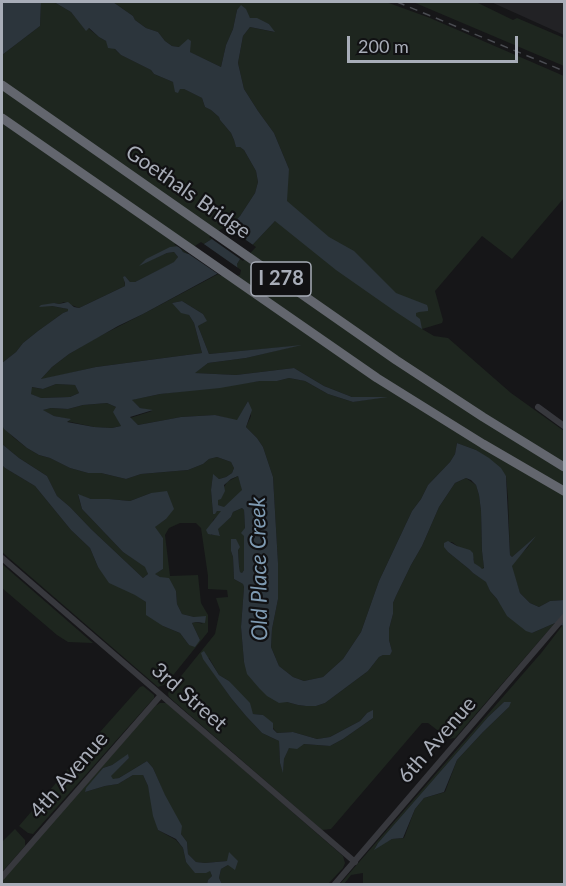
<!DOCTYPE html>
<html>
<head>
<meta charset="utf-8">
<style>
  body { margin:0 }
  #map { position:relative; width:566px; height:886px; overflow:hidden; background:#161618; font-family:Lato,sans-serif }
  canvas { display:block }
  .frame { position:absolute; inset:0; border:3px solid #a8adb8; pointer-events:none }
  .scale { position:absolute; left:347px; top:36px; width:171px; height:27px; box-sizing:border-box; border:3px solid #a8adb8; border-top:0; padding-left:8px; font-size:18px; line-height:21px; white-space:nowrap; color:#a8adb8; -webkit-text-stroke:4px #111113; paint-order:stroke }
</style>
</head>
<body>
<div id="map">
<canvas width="566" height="886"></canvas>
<div class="frame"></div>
<div class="scale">200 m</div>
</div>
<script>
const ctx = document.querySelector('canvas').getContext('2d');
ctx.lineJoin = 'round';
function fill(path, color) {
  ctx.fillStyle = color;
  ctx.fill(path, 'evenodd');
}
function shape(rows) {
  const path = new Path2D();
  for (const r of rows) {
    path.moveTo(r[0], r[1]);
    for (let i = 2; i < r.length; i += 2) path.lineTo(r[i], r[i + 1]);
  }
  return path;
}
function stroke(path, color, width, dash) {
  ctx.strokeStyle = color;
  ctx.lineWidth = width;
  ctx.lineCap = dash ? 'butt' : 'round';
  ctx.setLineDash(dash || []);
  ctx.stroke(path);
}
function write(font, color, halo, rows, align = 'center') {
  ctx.font = font + ' Lato,sans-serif';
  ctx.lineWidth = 4.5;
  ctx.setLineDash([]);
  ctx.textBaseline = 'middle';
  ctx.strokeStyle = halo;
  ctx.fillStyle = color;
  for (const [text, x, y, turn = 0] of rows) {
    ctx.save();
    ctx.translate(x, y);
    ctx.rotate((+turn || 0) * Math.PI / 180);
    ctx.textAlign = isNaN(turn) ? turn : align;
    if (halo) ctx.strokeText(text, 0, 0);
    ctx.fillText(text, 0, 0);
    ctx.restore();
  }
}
fill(shape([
  [491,2,564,2,564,35]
]), '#222225');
fill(shape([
  [41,2,54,2,71,12,86,30,88,28,99,37,106,41,121,55,151,70,154,74,173,82,180,89,184,89,202,98,205,107,211,110,219,117,220,120,231,133,234,140,236,146,240,147,244,150,256,171,258,182,255,193,240,216,226,230,188,254,183,252,179,246,141,264,167,253,174,252,178,257,175,262,135,282,130,282,125,276,124,277,125,286,79,308,64,302,59,304,54,303,52,306,68,309,68,311,63,313,38,331,23,343,16,352,2,363,2,55,40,26],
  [113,2,386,2,430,18,564,76,564,198,512,259,482,236,435,291,443,320,442,323,422,329,434,336,448,338,511,393,564,431,564,600,550,601,539,607,530,603,520,593,511,566,516,559,528,547,533,539,512,557,510,555,508,498,506,476,476,450,457,443,455,454,450,462,428,485,421,499,412,511,379,581,361,632,343,659,323,677,304,681,293,677,279,666,271,647,272,629,278,599,278,563,273,477,263,447,257,438,246,427,251,416,248,401,237,421,215,415,181,417,138,425,130,418,152,411,140,408,131,400,160,394,260,381,277,381,289,378,305,381,328,394,353,402,382,397,352,397,324,386,294,368,236,375,194,373,208,363,246,358,295,346,209,354,198,326,206,321,203,314,182,301,172,303,189,315,194,323,202,353,96,367,40,380,52,367,69,354,96,338,143,314,237,264,242,256,275,221,289,169,274,133,258,111,244,89,238,63,243,36,250,27,274,32,269,24,250,18,237,10,233,29,226,45,221,67,179,47,172,46,165,41,158,32,146,28,135,20,133,16],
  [413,2,476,2,513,20,517,18,564,38,564,66],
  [56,384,75,385,79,393,70,397,40,398,31,394,31,387,43,389],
  [107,403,116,407,116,416,121,426,112,428,94,427,66,421,69,419,54,416,42,410,51,408,68,409,83,405],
  [2,425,13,437,27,448,39,455,50,458,70,468,88,473,101,473,126,479,141,474,188,470,203,464,209,459,217,457,231,462,234,468,232,473,226,477,219,479,213,475,211,490,213,514,223,507,218,505,217,500,227,482,238,476,243,490,231,502,226,505,219,515,213,520,211,535,220,535,217,529,231,517,233,512,242,508,244,510,245,528,244,570,242,573,240,572,239,566,238,549,231,551,233,557,234,579,243,584,244,587,241,627,244,662,247,669,287,702,298,705,306,706,316,706,325,703,368,671,379,657,383,655,386,655,392,651,389,640,389,629,393,614,393,603,396,596,411,565,422,546,439,507,455,483,466,478,476,485,479,495,481,511,482,551,484,567,482,570,474,563,474,559,452,542,444,543,445,547,448,552,469,569,473,573,487,582,490,591,501,604,532,633,555,623,455,738,449,739,428,723,422,723,331,829,322,830,169,697,168,694,169,691,215,634,220,610,216,598,228,597,227,590,208,589,208,576,201,528,196,523,180,523,169,528,165,535,170,576,198,575,201,603,208,615,208,632,166,684,158,687,2,552,2,465,5,468,35,486,71,530,90,548,98,567,146,602,163,626,180,633,189,645,200,640,192,623,196,622,203,624,194,617,182,614,177,604,176,591,160,577,154,574,163,569,163,538,154,527,166,519,151,493,130,501,109,499,91,499,78,495,82,509,123,552,146,567,148,574,143,578,91,529,70,507,57,496,47,476,19,458,2,444],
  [209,658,219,675,229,681,253,714,263,715,277,733,293,732,317,739,330,737,360,721,367,713,373,718,343,739,330,746,304,744,289,747,284,759,283,771,280,763,279,741,262,733,246,716,231,698,204,659],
  [2,564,93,643,68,642,57,635,2,588],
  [562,626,564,626,564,884,363,884,363,873,351,875,344,884,340,884,542,652],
  [504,702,509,707,483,732,457,760,445,792,424,798,415,809,404,838,392,839,375,848,378,843,488,717],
  [143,686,154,695,154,698,33,834,28,833,19,826,92,741,140,687],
  [160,703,167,703,343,856,345,863,343,868,328,884,222,884,219,878,221,869,228,865,227,861,205,863,196,862,188,854,187,842,181,834,153,768,147,761,119,778,113,780,110,776,129,758,128,755,112,765,103,768,85,792,105,786,118,784,133,775,143,775,148,786,158,830,176,840,183,848,186,862,210,871,212,876,208,880,207,884,2,884,2,880,155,706],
  [15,829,25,840,25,846,2,872,2,842]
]), '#1e261f');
fill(shape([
  [2,2,41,2,40,26,2,55],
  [54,2,113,2,133,16,135,20,146,28,158,32,165,41,172,46,179,47,188,39,191,41,190,52,221,67,226,45,233,29,237,10,241,5,246,9,250,18,257,18,269,24,275,32,250,27,243,36,238,63,244,89,258,111,274,133,289,169,287,201,329,237,354,251,396,293,427,305,428,308,428,311,419,312,416,313,416,316,420,319,422,329,396,312,336,270,275,221,242,256,237,264,238,273,226,269,143,314,118,326,69,354,52,367,41,379,96,367,202,353,194,323,189,315,181,313,172,303,182,301,203,314,207,321,198,326,209,354,302,345,246,358,208,363,195,373,236,375,294,368,324,386,352,397,388,397,353,402,328,394,305,381,289,378,277,381,260,381,220,388,160,394,132,400,140,408,153,410,130,417,138,425,181,417,215,415,237,420,248,401,252,410,246,427,257,438,263,447,273,477,278,563,278,599,272,629,271,647,279,666,293,677,304,681,323,677,343,659,361,632,379,581,412,511,421,499,428,485,450,462,455,454,457,443,476,450,489,458,501,468,506,476,510,555,512,557,536,536,512,566,520,593,530,603,539,607,550,601,564,600,564,626,555,623,532,633,526,631,507,616,497,599,490,591,486,582,473,573,469,569,448,552,444,547,444,543,448,541,457,546,470,550,473,553,474,563,480,567,482,569,484,568,482,551,481,511,479,495,476,485,471,480,466,478,455,483,439,507,422,546,411,565,396,596,393,603,393,614,389,629,389,640,392,651,390,655,383,655,379,657,368,671,325,703,316,706,306,706,298,705,287,702,279,703,267,696,259,688,247,674,244,662,241,627,244,587,243,584,234,579,233,557,231,551,231,539,236,539,240,547,238,550,239,566,240,572,242,573,244,570,244,536,241,533,245,528,244,510,242,508,233,512,231,517,218,529,220,536,208,534,206,530,221,511,217,511,215,514,213,514,211,490,213,474,219,479,226,477,232,473,234,468,231,462,217,457,209,459,203,464,188,470,141,474,126,479,101,473,88,473,70,468,50,458,39,455,27,448,4,429,2,425,2,363,16,352,23,343,38,331,63,313,68,311,68,309,52,306,39,307,41,305,54,303,59,304,68,302,74,307,79,308,125,286,125,283,123,277,125,276,130,282,135,282,174,262,178,257,174,252,167,253,139,266,146,259,170,247,179,246,183,252,188,254,226,230,240,216,255,193,258,182,256,171,244,150,240,147,236,147,234,140,231,133,220,120,219,117,211,110,205,107,202,98,184,89,180,89,178,93,175,92,173,82,154,74,151,70,121,55,115,49,108,48,106,41,99,37,89,28,86,31,71,12],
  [56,384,75,385,79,393,70,397,41,398,31,394,32,387,43,389],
  [107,403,116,407,113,412,121,426,112,428,94,427,67,422,71,419,54,416,43,410,51,408,68,409,83,405],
  [238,476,242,490,224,507,218,505,218,500,221,499,225,491,224,485,231,479],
  [2,444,19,458,47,476,57,496,70,507,91,529,143,578,148,574,145,567,123,552,82,509,78,494,91,499,109,499,130,501,151,493,167,491,174,509,166,519,155,527,163,538,163,569,155,574,160,577,169,578,176,591,177,604,182,614,194,617,206,616,205,623,196,622,192,623,200,640,195,647,189,645,180,633,163,626,146,615,146,602,135,595,109,583,98,567,90,548,71,530,35,486,5,468,2,465],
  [204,651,219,675,229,681,250,703,253,714,263,715,273,723,273,729,277,733,293,732,317,739,330,737,360,721,367,713,373,710,373,718,343,739,330,746,304,744,297,749,289,748,284,759,283,773,280,763,279,741,262,733,246,716,231,698,203,659,201,653],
  [504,702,511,702,509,707,483,732,457,760,444,792,424,798,415,809,403,838,392,839,374,850,378,843,488,717],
  [128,754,129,758,111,776,113,779,119,778,147,761,153,768,165,795,182,826,181,834,187,842,188,854,196,862,205,863,227,861,229,852,238,861,235,870,228,865,221,869,219,878,222,884,207,884,208,880,212,876,210,871,206,873,195,873,186,862,183,848,176,839,158,830,153,816,148,786,143,775,133,775,118,784,105,786,85,792,86,788,103,768,112,765]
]), '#2c353c');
fill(shape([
  [226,226,256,247,243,261,209,237],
  [201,242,241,270,240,275,237,276,227,272,221,276,174,244,179,243,187,251]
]), '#161618');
stroke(shape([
  [538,407,564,426],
  [2,558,355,862],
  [2,877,161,695],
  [335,884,564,617]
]), '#37383d', 6);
stroke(shape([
  [2,85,396,360,483,417,564,467],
  [2,118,377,378,483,444,564,491]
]), '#63666e', 9);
stroke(shape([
  [397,2,564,71]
]), '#4a4c52', 1.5, [8, 6]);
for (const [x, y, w] of [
  [281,279,60]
]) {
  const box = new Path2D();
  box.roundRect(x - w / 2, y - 17, w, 34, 4.5);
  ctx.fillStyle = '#111113';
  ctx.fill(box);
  stroke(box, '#a8adb8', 1.5);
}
write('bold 20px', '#a8adb8', null, [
  ["I 278",281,279]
]);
write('21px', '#a8adb8', '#111113', [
  ["Goethals Bridge",188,192,35],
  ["3rd Street",189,697,41],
  ["6th Avenue",437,740,-49],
  ["4th Avenue",69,775,-49]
]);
write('italic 22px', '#7f9bb3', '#111113', [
  ["Old Place Creek",259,569,-91]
]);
</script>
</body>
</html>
